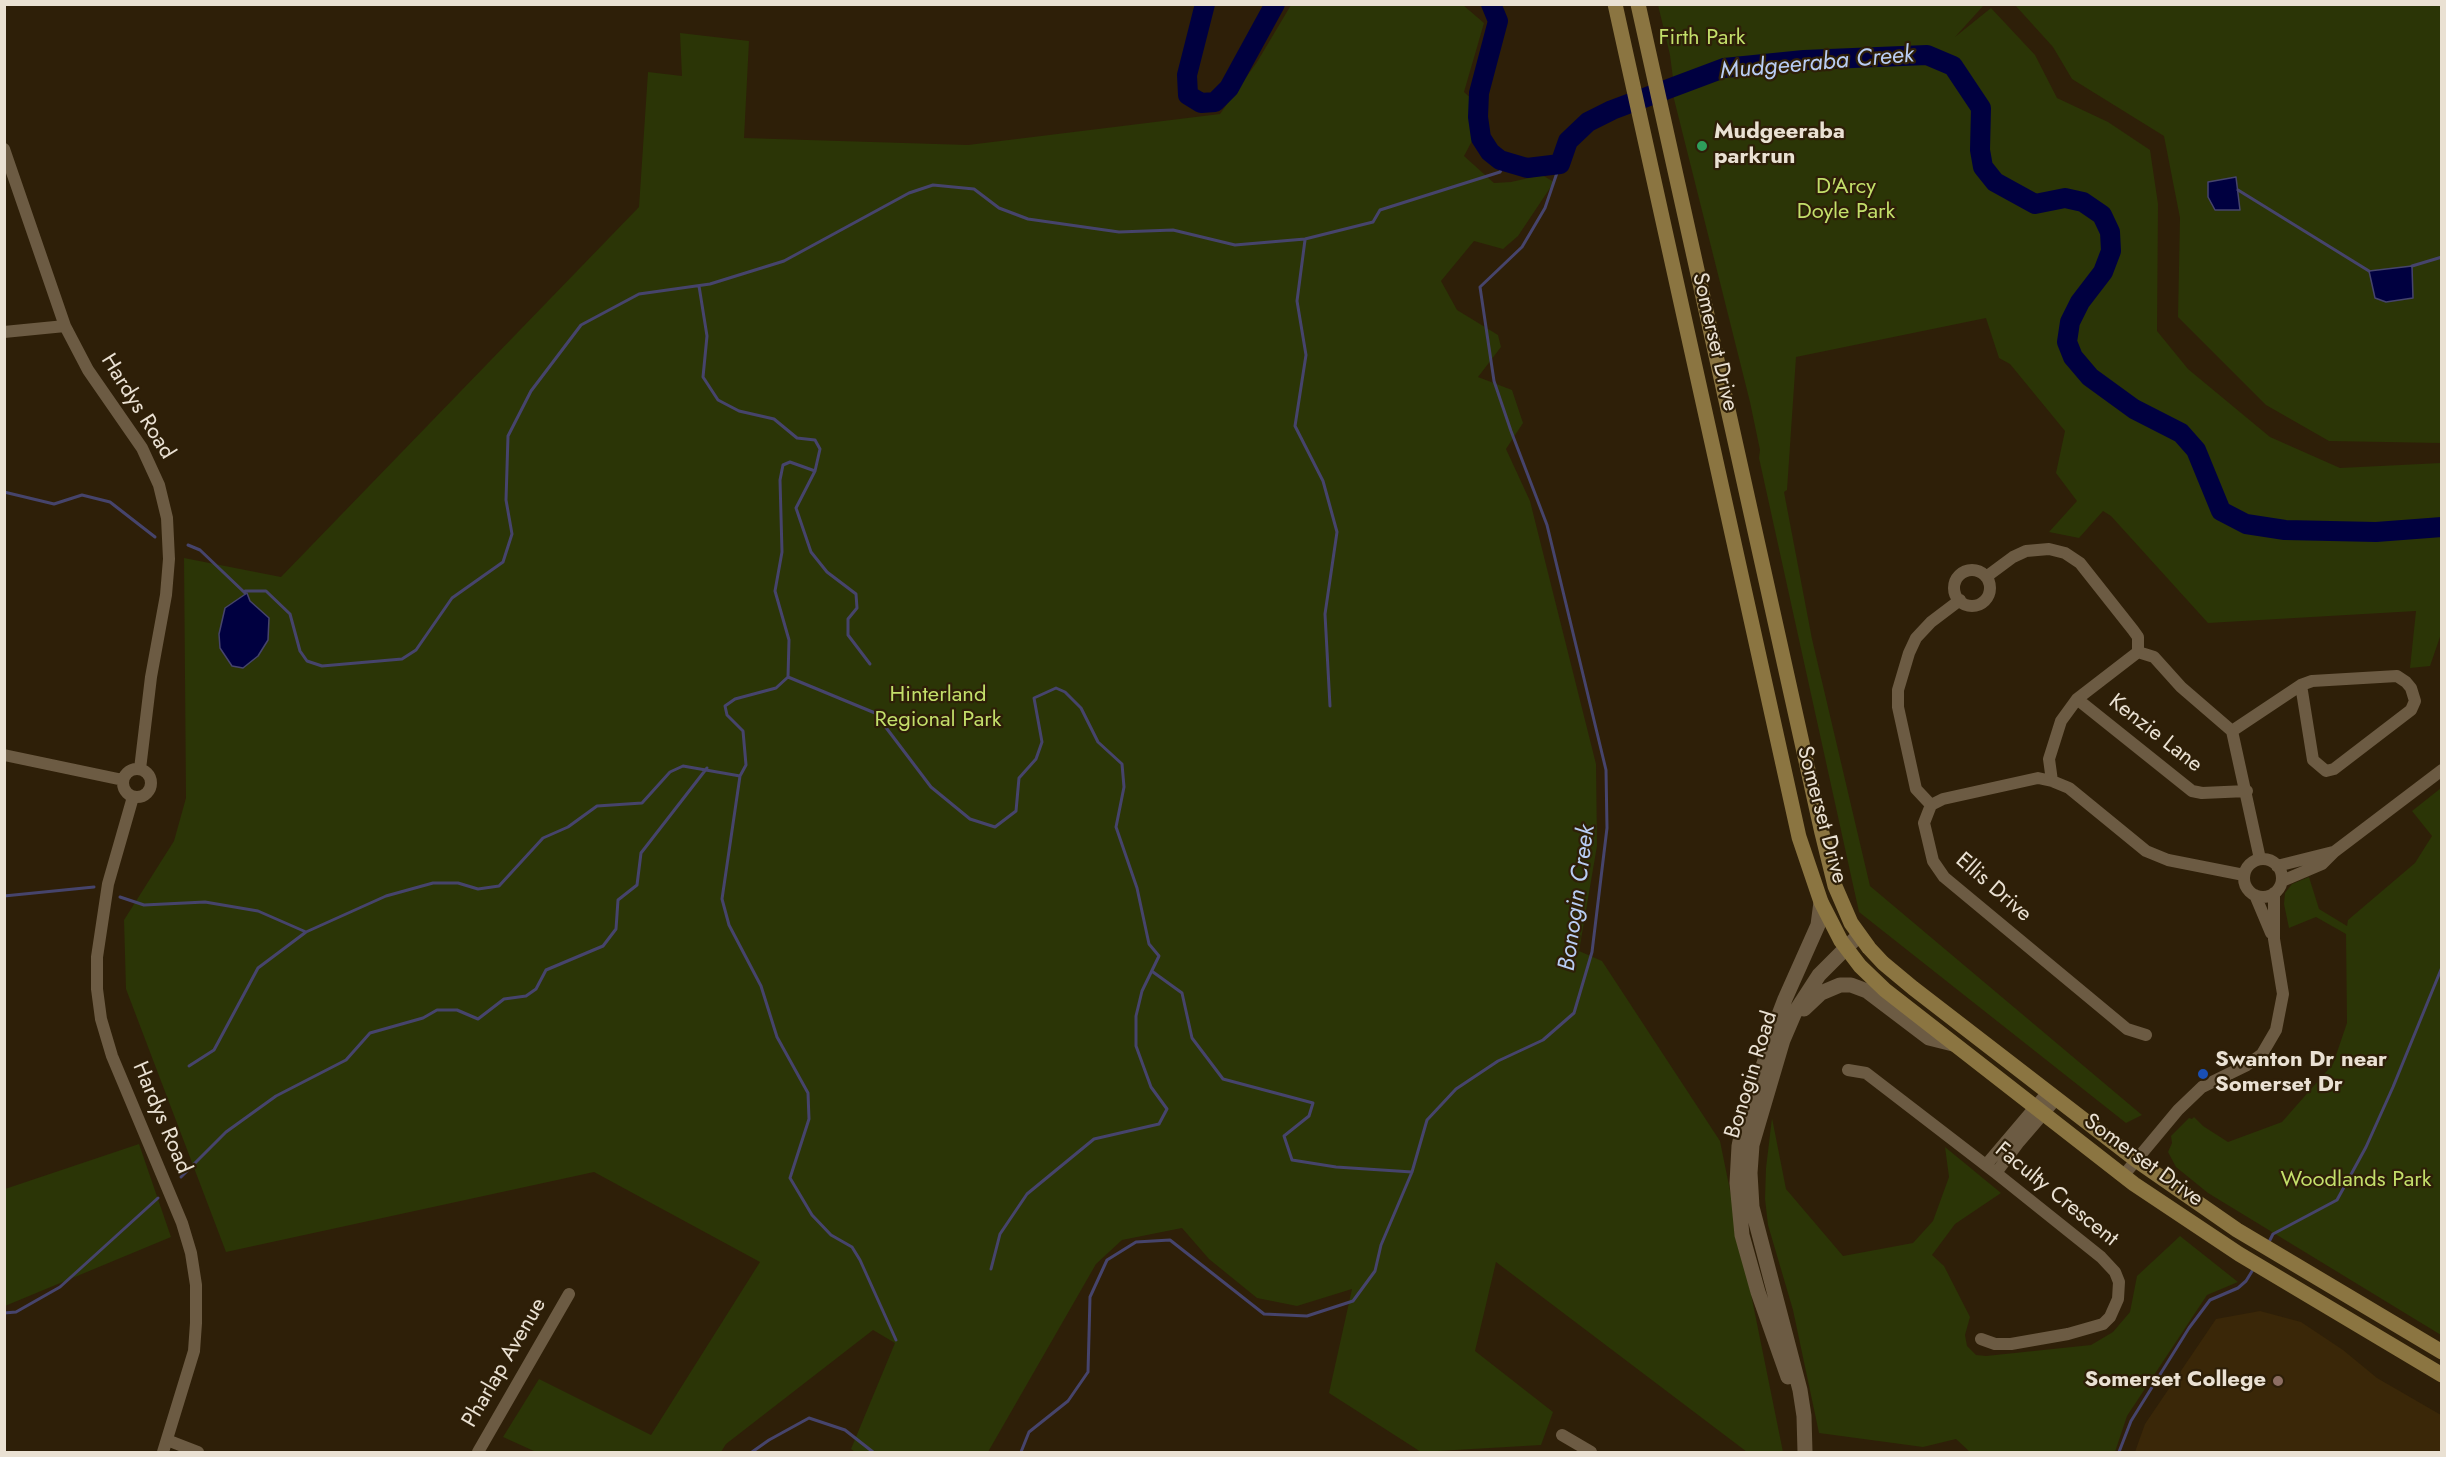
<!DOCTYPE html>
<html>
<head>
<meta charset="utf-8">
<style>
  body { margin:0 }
  #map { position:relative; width:2446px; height:1457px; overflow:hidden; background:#2e1f08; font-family:Jost,sans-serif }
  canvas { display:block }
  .frame { position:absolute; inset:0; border:6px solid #eae1d3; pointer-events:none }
</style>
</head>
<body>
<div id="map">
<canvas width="2446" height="1457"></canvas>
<div class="frame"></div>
</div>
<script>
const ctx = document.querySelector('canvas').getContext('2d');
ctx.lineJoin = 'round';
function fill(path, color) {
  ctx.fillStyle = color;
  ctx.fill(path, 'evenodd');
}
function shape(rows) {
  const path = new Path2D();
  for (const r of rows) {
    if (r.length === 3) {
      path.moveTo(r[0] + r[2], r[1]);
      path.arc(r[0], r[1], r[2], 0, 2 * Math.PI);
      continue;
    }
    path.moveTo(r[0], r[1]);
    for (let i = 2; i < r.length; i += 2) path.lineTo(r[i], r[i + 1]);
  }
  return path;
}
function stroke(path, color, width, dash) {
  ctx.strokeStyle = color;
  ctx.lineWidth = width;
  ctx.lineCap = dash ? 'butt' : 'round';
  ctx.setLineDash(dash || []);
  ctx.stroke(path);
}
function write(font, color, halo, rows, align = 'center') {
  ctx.font = font + ' Jost,sans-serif';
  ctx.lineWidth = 4.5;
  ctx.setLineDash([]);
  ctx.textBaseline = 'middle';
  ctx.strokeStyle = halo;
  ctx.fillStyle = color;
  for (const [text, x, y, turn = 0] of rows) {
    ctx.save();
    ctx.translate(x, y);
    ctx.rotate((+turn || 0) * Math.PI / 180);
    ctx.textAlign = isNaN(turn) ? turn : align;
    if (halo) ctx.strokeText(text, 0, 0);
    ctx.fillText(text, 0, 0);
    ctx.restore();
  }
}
fill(shape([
  [2260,1311,2301,1322,2343,1350,2377,1378,2441,1415,2441,1452,2135,1452,2145,1424,2216,1319]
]), '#3a2708');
fill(shape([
  [1291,5,1463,5,1484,23,1464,92,1487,113,1464,156,1494,183,1511,182,1542,175,1554,182,1518,236,1503,249,1474,241,1441,281,1457,310,1498,335,1501,347,1478,377,1512,390,1523,423,1506,449,1530,501,1596,764,1597,846,1579,951,1602,961,1720,1141,1783,1452,1747,1452,1496,1262,1475,1351,1553,1412,1541,1445,1421,1452,1329,1393,1352,1289,1297,1306,1257,1298,1209,1259,1182,1228,1122,1240,1096,1264,988,1452,855,1452,851,1449,895,1343,873,1330,726,1444,721,1452,536,1452,503,1437,539,1379,651,1435,760,1262,594,1172,226,1252,126,989,124,920,174,841,186,798,184,558,281,577,639,207,648,72,682,76,680,33,749,41,744,138,968,145,1220,114,1257,62],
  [1658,5,1984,5,1955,37,1991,8,2035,55,2057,98,2108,122,2150,150,2158,204,2157,331,2188,369,2270,437,2340,468,2441,463,2441,634,2430,666,2410,668,2416,611,2208,623,2111,516,2103,511,2079,538,2049,532,2077,501,2056,473,2065,431,2010,364,1999,358,1986,318,1796,357,1787,490,1784,492,1812,639,1870,886,2142,1115,2126,1123,1859,912,1759,458,1760,450,1750,402,1671,87,1674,86,1670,55],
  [2015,5,2441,5,2441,443,2329,441,2266,405,2178,317,2180,218,2164,136,2072,79,2053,47],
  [2441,788,2441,1335,2208,1193,2176,1167,2168,1152,2172,1143,2171,1136,2189,1118,2192,1119,2194,1117,2203,1126,2228,1142,2282,1122,2333,1064,2347,1023,2346,934,2316,917,2289,928,2284,904,2285,893,2292,884,2309,877,2319,909,2347,926,2348,920,2415,863,2432,836,2412,811],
  [1772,1118,1786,1189,1843,1256,1913,1243,1933,1221,1949,1177,1945,1147,2001,1193,1955,1224,1932,1255,1944,1266,1970,1317,1965,1335,1967,1346,1976,1355,1986,1356,2091,1345,2113,1332,2130,1312,2137,1276,2180,1236,2238,1282,2207,1295,2127,1416,2115,1452,1970,1452,1956,1439,1923,1447,1819,1433,1793,1310,1768,1225,1765,1199,1766,1168],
  [139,1144,171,1237,5,1306,5,1189]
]), '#2b3506');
const water = shape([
  [2236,177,2240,210,2215,210,2208,197,2208,182,2236,177],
  [2412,266,2413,298,2386,302,2375,298,2369,271,2412,266],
  [247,593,250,601,269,618,268,640,258,656,243,668,232,666,220,648,219,634,225,608,247,593]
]);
fill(water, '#000040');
stroke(water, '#46446c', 1.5);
stroke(shape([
  [2238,190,2369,271],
  [1305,240,1297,301,1306,355,1295,426,1323,481,1337,532,1325,614,1330,706],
  [2412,266,2442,257],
  [699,286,707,336,703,377,718,400,739,411,774,419,797,438,815,440,820,449,815,471,796,508,811,552,827,572,856,594,857,608,848,619,848,635,870,664],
  [815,471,790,462,783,465,780,480,782,552,775,591,789,640,788,677,776,688,735,699,725,706,727,715,743,731,746,765,740,776,722,899,729,925,761,986,777,1037,808,1093,809,1119,790,1178,812,1215,831,1235,852,1247,860,1260,896,1340],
  [4,492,54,504,82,495,110,502,155,537],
  [188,545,200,550,245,593],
  [245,591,266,591,290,614,300,651,307,661,322,666,402,659,416,650,452,598,503,562,512,534,506,500,508,436,531,391,581,325,639,294,710,284,784,261,909,193,933,185,974,189,999,208,1028,219,1119,232,1173,230,1235,245,1305,239,1373,222,1380,210,1500,172,1506,162],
  [788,677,875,713,931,787,970,819,995,827,1016,811,1019,778,1036,759,1042,742,1034,698,1056,688,1065,692,1081,708,1098,742,1122,764,1124,787,1116,827,1137,888,1149,944,1159,956,1142,991,1136,1016,1136,1046,1151,1087,1167,1109,1159,1124,1094,1139,1027,1194,1000,1234,991,1269],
  [4,896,94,887],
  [120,897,144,905,205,902,258,911,306,932],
  [1153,972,1182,993,1192,1038,1223,1079,1313,1103,1309,1116,1284,1136,1292,1160,1336,1167,1412,1172],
  [189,1066,214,1050,258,968,306,932,386,896,433,883,458,883,478,889,499,886,543,838,568,827,597,806,642,803,670,772,683,766,740,776],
  [181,1177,226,1132,276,1096,346,1060,370,1033,423,1018,437,1010,457,1010,478,1019,504,999,526,996,536,989,546,970,603,946,616,929,618,900,637,885,641,853,707,768],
  [2268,1244,2273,1234,2337,1200,2366,1147,2393,1087,2442,967],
  [4,1313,16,1312,60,1287,158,1198],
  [752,1452,769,1440,809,1418,845,1430,873,1452],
  [1021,1452,1029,1432,1068,1401,1088,1372,1090,1297,1107,1260,1136,1242,1170,1240,1264,1314,1307,1316,1353,1301,1375,1271,1381,1245,1412,1172,1427,1120,1456,1089,1498,1061,1543,1040,1574,1013,1592,952,1607,828,1606,770,1547,525,1511,431,1494,381,1480,287,1522,247,1545,208,1560,164],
  [2119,1452,2131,1421,2189,1328,2210,1300,2238,1288,2246,1281,2254,1268]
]), '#46446c', 3);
stroke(shape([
  [1205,4,1187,75,1188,95,1201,103,1215,102,1229,88,1275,4],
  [1491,4,1498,21,1479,93,1478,117,1481,138,1490,152,1500,160,1527,168,1560,164,1568,141,1588,122,1612,110,1724,68,1804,60,1927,55,1953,66,1981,108,1980,150,1983,167,1995,182,2035,204,2065,198,2083,202,2102,215,2110,232,2111,251,2103,272,2080,302,2070,322,2067,342,2073,357,2090,377,2134,409,2181,433,2196,450,2221,511,2246,524,2285,530,2376,532,2442,527]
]), '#000040', 20);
stroke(shape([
  [4,149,65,326,88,370,142,448,159,485,167,518,169,559,166,595,151,677,140,769],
  [4,332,65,326],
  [1972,588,18],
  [1986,577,2013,557,2026,551,2049,549,2065,553,2080,563,2133,630,2138,637,2138,652],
  [2138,652,2154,657,2181,687,2232,731,2260,859],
  [2077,699,2192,791,2202,793,2247,791],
  [2232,731,2301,685,2312,681,2397,676,2406,682,2411,688,2415,701,2411,710,2334,769,2326,771,2313,760,2301,685],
  [4,755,123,780],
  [137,783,14],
  [2052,781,2049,759,2061,721,2077,699,2138,652],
  [133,797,108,884,97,957,97,989,101,1019,112,1056,182,1223,191,1253,196,1285,196,1323,194,1351,163,1452],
  [1931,805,1943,799,2038,778,2052,781,2069,788,2146,851,2168,860,2244,875],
  [1931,805,1924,823,1933,861,1944,877,2127,1029,2146,1035],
  [1931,805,1916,789,1898,707,1898,690,1909,653,1916,638,1931,622,1960,600],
  [2263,878,19],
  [2277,866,2333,852],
  [2282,881,2322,864,2334,852,2442,770],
  [2255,895,2271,933],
  [1848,1070,1866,1073,1996,1173,2101,1257,2115,1272,2119,1282,2118,1299,2110,1317,2103,1324,2068,1334,2011,1344,1995,1344,1981,1339],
  [1986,1165,2048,1092],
  [1996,1173,2019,1142,2056,1099],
  [2123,1176,2178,1110,2202,1087,2247,1065,2262,1054,2276,1030,2283,994,2274,939,2274,893],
  [1562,1435,1591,1452],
  [167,1440,198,1452],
  [478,1452,569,1294]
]), '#6c5b43', 12);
stroke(shape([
  [1804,1009,1821,993,1840,985,1851,985,1867,991,1929,1038,1953,1044],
  [1780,1026,1768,1051,1743,1127,1739,1146,1737,1183,1742,1235,1758,1292,1788,1377],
  [1772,1033,1785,999,1818,925,1821,902],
  [1805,1452,1804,1416,1800,1390,1752,1207,1750,1173,1752,1145,1783,1040,1795,1012,1819,975,1859,935]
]), '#6c5b43', 15);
stroke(shape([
  [1615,4,1799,837,1821,902,1841,941,1860,966,1885,990,2134,1184,2239,1254,2442,1375],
  [1638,4,1822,833,1835,886,1851,923,1869,948,1883,963,1913,988,2136,1160,2237,1230,2442,1352]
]), '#8b7541', 15);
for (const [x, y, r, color] of [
  [1702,146,6,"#2e9e5b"],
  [2203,1074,6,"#1a4fb4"],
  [2278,1381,6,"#8d6e63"]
]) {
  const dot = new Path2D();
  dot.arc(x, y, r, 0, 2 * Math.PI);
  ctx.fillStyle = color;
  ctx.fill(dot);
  stroke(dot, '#2e1f08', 2);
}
write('22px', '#c3df6a', '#2e1f08', [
  ["Firth Park",1702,39],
  ["D'Arcy",1846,188],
  ["Doyle Park",1846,213],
  ["Hinterland",938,696],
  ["Regional Park",938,721],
  ["Woodlands Park",2356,1181]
]);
write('bold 22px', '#eae1d3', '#2e1f08', [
  ["Mudgeeraba",1714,133],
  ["parkrun",1714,158],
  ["Swanton Dr near",2215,1061],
  ["Somerset Dr",2215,1086],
  ["Somerset College",2266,1381,"right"]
], 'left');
write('22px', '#eae1d3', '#2e1f08', [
  ["Somerset Drive",1714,342,77],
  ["Hardys Road",137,407,58],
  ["Kenzie Lane",2155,734,38],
  ["Somerset Drive",1821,815,75],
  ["Ellis Drive",1993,888,41],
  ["Bonogin Road",1752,1075,-73],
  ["Hardys Road",161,1118,67],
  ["Somerset Drive",2143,1161,36],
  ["Faculty Crescent",2056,1195,39],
  ["Pharlap Avenue",505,1363,-60]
]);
write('italic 24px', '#b9cdf4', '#2e1f08', [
  ["Mudgeeraba Creek",1817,64,-5],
  ["Bonogin Creek",1578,898,-82]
]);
</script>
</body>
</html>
